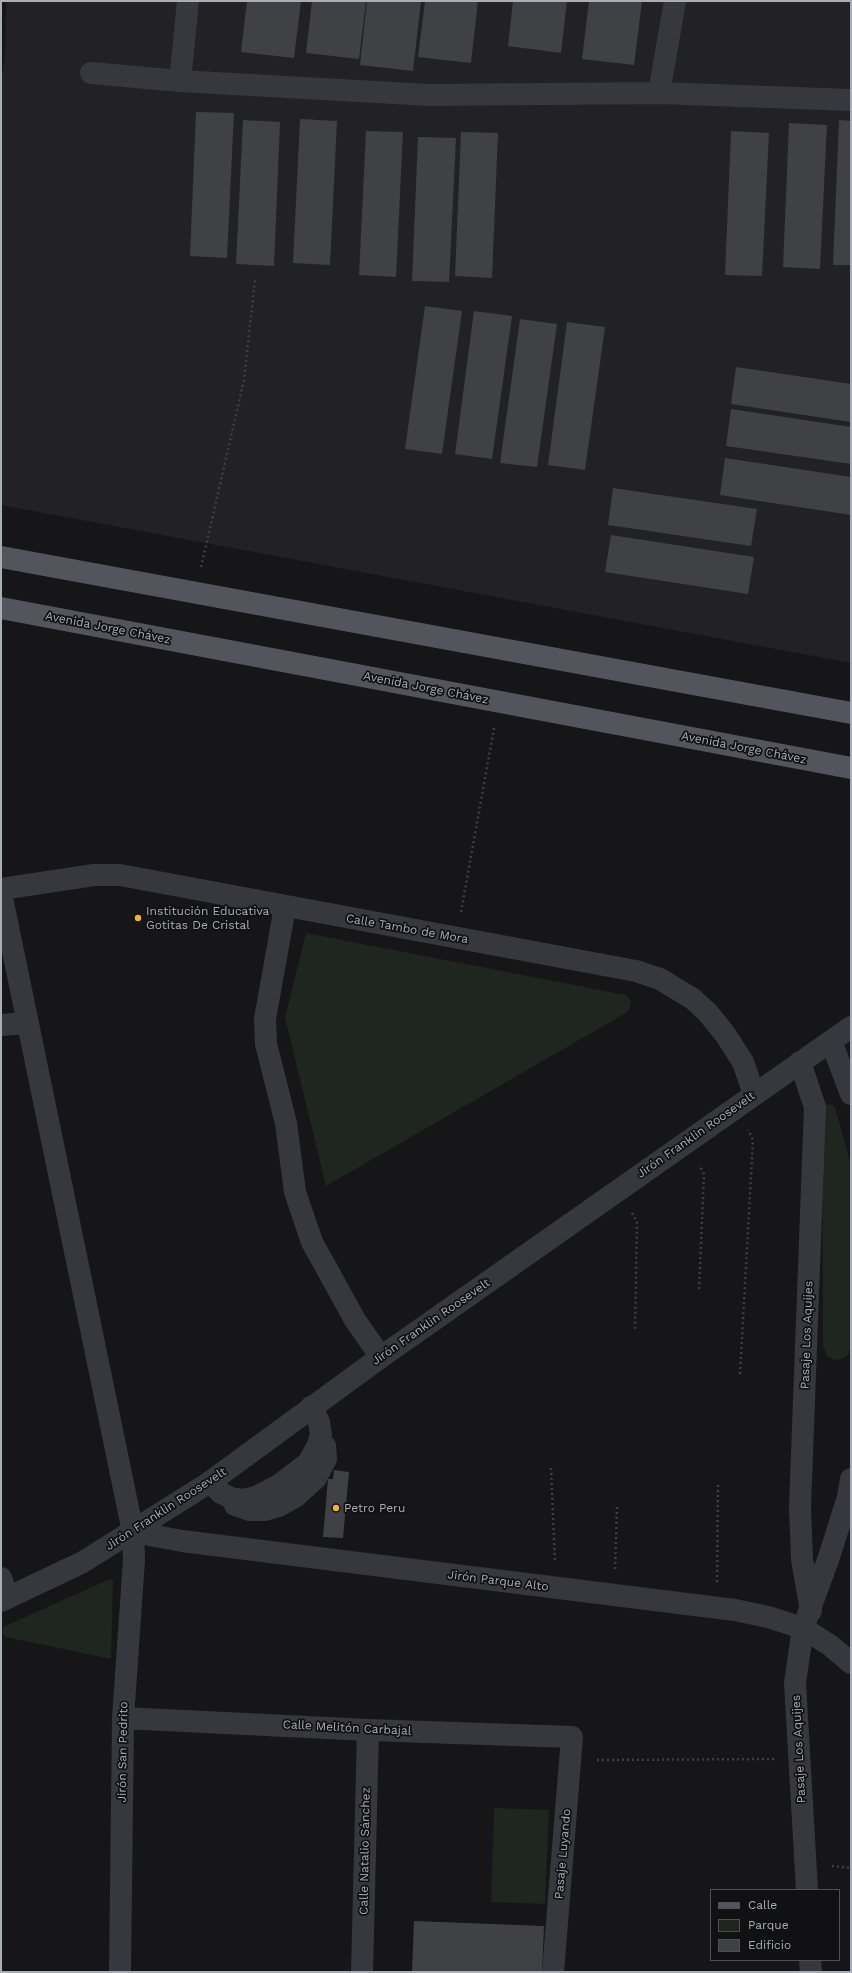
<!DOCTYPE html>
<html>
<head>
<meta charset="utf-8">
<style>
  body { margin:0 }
  #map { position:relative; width:852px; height:1973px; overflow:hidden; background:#161618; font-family:"Work Sans",sans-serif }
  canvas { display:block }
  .frame { position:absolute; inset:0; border:2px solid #a8adb8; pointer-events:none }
  .legend { position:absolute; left:710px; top:1889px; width:130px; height:72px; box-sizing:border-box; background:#111113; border:1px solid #4d4f55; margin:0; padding:5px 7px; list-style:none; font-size:12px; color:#a8adb8 }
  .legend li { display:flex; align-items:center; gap:8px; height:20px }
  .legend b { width:20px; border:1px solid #4d4f55 }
</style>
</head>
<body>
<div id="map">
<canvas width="852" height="1973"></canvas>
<div class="frame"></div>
<ul class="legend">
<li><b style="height:5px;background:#53555c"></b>Calle</li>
<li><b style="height:11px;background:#1e261f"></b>Parque</li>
<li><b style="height:11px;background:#404145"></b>Edificio</li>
</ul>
</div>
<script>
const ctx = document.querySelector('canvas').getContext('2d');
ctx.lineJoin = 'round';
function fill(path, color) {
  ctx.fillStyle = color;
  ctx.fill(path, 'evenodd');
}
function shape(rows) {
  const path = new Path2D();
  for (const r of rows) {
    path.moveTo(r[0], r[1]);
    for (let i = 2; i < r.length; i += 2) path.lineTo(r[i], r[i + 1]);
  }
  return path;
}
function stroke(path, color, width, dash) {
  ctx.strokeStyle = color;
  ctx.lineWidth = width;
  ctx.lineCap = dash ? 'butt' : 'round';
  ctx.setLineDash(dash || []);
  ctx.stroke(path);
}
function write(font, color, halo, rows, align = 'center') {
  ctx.font = font + ' "Work Sans",sans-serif';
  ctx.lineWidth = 3.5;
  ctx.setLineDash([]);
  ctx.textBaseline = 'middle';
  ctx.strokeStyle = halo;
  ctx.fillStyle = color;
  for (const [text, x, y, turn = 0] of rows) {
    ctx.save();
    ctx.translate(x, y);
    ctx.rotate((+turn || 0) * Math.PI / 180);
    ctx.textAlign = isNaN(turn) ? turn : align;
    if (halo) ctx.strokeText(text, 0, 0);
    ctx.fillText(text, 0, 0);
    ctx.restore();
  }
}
fill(shape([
  [6,1,851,1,851,663,1,505,1,80,5,58]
]), '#222225');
fill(shape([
  [306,933,626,995,631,1001,630,1008,626,1013,326,1186,285,1018],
  [826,1104,833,1105,835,1108,851,1164,851,1346,848,1355,843,1359,835,1360,827,1356,823,1345,822,1112],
  [110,1579,113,1581,111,1659,6,1637,3,1634,3,1627],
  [494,1808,549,1810,545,1904,491,1902]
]), '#1e261f');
fill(shape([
  [247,1,301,1,294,58,241,52],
  [312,1,366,1,359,59,306,53],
  [367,1,421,1,413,71,360,65],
  [425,1,478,1,471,63,418,57],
  [513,1,567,1,561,53,508,46],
  [589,1,642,1,634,65,582,59],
  [196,112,234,113,227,258,190,256],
  [300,119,337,121,330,265,293,263],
  [243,120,280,122,274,266,236,264],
  [839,120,851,121,851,265,833,265],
  [789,123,827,125,820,269,783,267],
  [366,131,403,132,396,277,359,275],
  [731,131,769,133,762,276,725,275],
  [461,132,498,133,492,278,455,276],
  [418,137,456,138,449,282,412,281],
  [425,306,462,311,442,454,405,449],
  [474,311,512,316,492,459,455,454],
  [520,319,557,324,537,467,500,463],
  [567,322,605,327,585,470,548,465],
  [736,367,851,384,851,422,731,404],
  [731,409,851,427,851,464,726,446],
  [725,458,851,477,851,515,720,495],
  [613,488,757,509,751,546,608,525],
  [611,535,754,557,748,594,605,572],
  [334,1470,349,1472,343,1538,323,1537,328,1479,333,1479],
  [414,1921,544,1926,542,1972,412,1972]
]), '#404145');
stroke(shape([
  [201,567,244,380,255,279],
  [461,912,494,728],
  [632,1213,637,1222,635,1331],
  [699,1289,704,1174,699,1165],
  [740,1374,753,1140,748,1130],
  [551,1468,555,1562],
  [615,1569,617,1507],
  [717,1582,718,1483],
  [597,1760,774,1759],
  [832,1866,851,1868]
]), '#3d3f44', 2.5, [2, 3]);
stroke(shape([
  [91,73,180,81,429,95,659,93,851,100],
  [180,81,188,1],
  [659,93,675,1],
  [1,889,94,875,120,875,636,971,660,979,693,999,708,1013,725,1034,743,1062,754,1094],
  [1,893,133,1532,134,1560,123,1718,120,1972],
  [285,907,265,1019,266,1044,286,1123,295,1192,312,1242,355,1320,381,1357],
  [1,1025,27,1023],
  [831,1041,851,1094],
  [800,1062,815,1107,800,1507,802,1559,811,1611],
  [210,1482,221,1493,231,1498,243,1500,256,1497,279,1485,308,1463,317,1447,321,1435,319,1422,311,1407],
  [235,1505,249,1510,265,1510,279,1506,295,1497,316,1478,326,1459,325,1446],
  [133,1532,182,1541,735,1610,768,1617,803,1628,831,1646,851,1663],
  [1,1578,8,1597],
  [1,1601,83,1562,210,1482,381,1357,851,1027],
  [123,1718,368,1730,572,1737,553,1972],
  [807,1890,795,1683,803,1628,829,1557,848,1497,851,1479],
  [810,1960,811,1972],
  [362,1972,368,1730]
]), '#37383d', 22);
stroke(shape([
  [1,557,851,713],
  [1,608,851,768]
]), '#53555c', 22);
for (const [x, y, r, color] of [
  [138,918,4,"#f2b134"],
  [336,1508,4,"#f2b134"]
]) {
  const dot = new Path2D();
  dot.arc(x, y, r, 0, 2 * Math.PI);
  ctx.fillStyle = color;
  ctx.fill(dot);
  stroke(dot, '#111113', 1.5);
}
write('12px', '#a8adb8', '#111113', [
  ["Avenida Jorge Chávez",108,628,11],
  ["Avenida Jorge Chávez",426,688,11],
  ["Avenida Jorge Chávez",744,748,11],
  ["Calle Tambo de Mora",407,929,10],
  ["Jirón Franklin Roosevelt",696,1135,-35],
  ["Jirón Franklin Roosevelt",431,1322,-35],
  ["Pasaje Los Aquijes",807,1335,-88],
  ["Jirón Franklin Roosevelt",166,1509,-33],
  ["Jirón Parque Alto",498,1581,7],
  ["Calle Melitón Carbajal",347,1728,3],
  ["Pasaje Los Aquijes",799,1749,-93],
  ["Jirón San Pedrito",123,1752,-89],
  ["Calle Natalio Sánchez",365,1851,-89],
  ["Pasaje Luyando",563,1854,-85]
]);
write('12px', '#a8adb8', '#111113', [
  ["Institución Educativa",146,911],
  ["Gotitas De Cristal",146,925],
  ["Petro Peru",344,1508]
], 'left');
</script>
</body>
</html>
